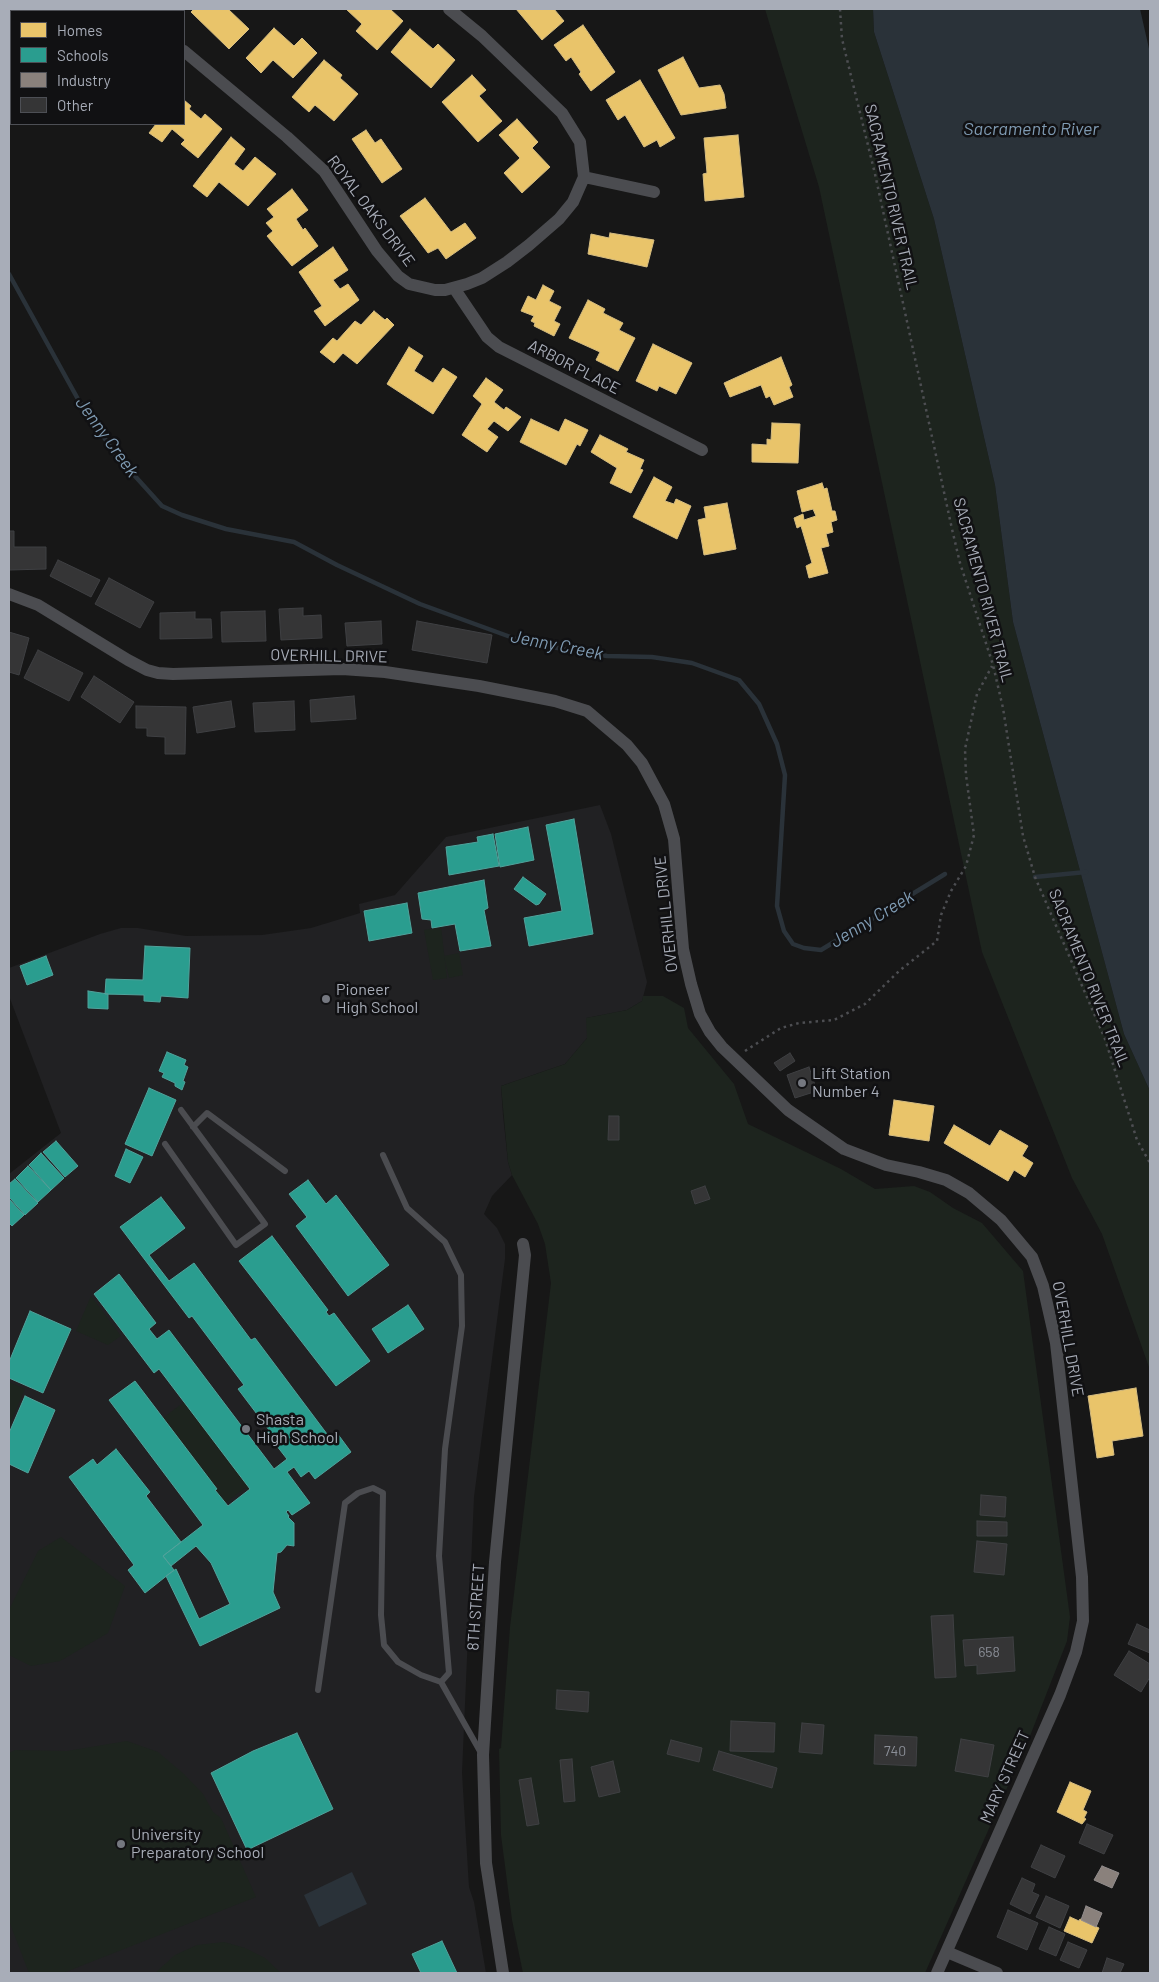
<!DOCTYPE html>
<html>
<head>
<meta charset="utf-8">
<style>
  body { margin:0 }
  #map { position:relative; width:1159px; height:1982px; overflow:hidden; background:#171717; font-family:Barlow,sans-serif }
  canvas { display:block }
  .frame { position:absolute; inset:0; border:10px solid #a8adb8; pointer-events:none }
  .legend { position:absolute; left:10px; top:10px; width:175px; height:115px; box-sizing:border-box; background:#111113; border:1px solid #4d4f55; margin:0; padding:6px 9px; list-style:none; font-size:15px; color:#a8adb8 }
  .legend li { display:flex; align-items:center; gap:10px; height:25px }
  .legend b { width:25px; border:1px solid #4d4f55 }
</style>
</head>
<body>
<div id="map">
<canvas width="1159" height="1982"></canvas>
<div class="frame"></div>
<ul class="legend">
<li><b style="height:14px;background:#e9c46a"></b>Homes</li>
<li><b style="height:14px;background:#2a9d8f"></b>Schools</li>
<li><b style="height:14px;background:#8a817c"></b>Industry</li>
<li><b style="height:14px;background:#353536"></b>Other</li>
</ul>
</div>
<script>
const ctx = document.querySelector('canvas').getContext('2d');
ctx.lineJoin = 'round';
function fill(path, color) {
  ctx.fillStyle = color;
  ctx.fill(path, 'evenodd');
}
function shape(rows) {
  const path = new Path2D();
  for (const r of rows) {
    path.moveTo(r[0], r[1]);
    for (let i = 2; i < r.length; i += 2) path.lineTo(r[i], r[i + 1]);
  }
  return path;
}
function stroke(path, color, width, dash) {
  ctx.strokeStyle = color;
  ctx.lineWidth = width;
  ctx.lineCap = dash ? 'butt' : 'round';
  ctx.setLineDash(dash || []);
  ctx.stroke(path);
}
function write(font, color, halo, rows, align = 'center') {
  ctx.font = font + ' Barlow,sans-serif';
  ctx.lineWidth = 5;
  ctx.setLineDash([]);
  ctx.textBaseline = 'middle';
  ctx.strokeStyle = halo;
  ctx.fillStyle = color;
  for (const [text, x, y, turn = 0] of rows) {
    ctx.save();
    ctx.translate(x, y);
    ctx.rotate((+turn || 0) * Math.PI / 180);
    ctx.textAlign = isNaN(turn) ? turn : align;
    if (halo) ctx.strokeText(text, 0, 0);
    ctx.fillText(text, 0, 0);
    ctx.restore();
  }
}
fill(shape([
  [600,805,611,834,647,982,642,1001,627,1010,587,1018,587,1038,565,1064,501,1086,503,1115,508,1162,512,1175,492,1196,484,1214,497,1228,505,1244,505,1259,474,1497,462,1773,469,1887,474,1902,486,1973,9,1973,9,1174,61,1133,9,996,9,968,100,934,121,928,138,928,186,936,262,935,311,928,360,913,359,904,395,895,446,837]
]), '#212123');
fill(shape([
  [765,9,873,9,874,32,934,219,995,485,1013,622,1124,1034,1150,1091,1150,1370,1102,1234,1072,1178,982,952,819,187],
  [441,927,447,978,433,980,424,930],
  [459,953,463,975,449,978,444,956],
  [643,996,663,996,684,1008,688,1028,734,1084,748,1124,841,1169,875,1189,914,1186,930,1192,953,1208,982,1223,1023,1271,1070,1617,1067,1641,1030,1736,925,1973,523,1973,512,1920,501,1835,499,1749,501,1748,510,1627,551,1283,545,1244,538,1224,512,1175,508,1162,501,1086,565,1064,587,1038,586,1018,627,1010,642,1001],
  [91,1296,121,1336,108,1345,76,1331],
  [9,1382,25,1389,9,1426],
  [184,1402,250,1489,248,1490,245,1488,225,1503,163,1418],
  [61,1537,125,1586,108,1633,60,1661,31,1666,9,1655,9,1610,38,1551],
  [127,1741,158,1752,184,1774,203,1794,213,1812,221,1818,256,1897,63,1973,29,1973,9,1921,9,1753,15,1750,67,1751],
  [224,1942,245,1948,265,1958,281,1973,155,1973,175,1955,197,1945]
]), '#1d241e');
fill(shape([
  [873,9,1140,9,1150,53,1150,1091,1124,1034,1013,622,995,485,934,219,874,32],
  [352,1872,367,1904,319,1927,304,1895]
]), '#2a3239');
const homes = shape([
  [194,9,228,9,249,29,229,49,191,12,194,9],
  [346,9,390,9,403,21,377,50,356,31,362,24,346,9],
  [516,9,554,9,564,21,542,40,516,9],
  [583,25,615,72,591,91,579,74,581,72,571,57,566,61,554,45,583,25],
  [274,28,294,46,302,38,317,53,293,78,273,60,261,73,246,58,274,28],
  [410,29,433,49,438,44,455,60,431,88,391,52,410,29],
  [683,57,699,88,720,85,724,94,726,108,681,115,658,70,683,57],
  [324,60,342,75,340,78,358,94,334,121,315,105,309,112,292,97,324,60],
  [472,75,486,90,479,96,502,121,478,142,442,102,472,75],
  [640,80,675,138,660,147,657,140,644,147,625,115,618,120,606,100,640,80],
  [184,100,191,106,189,109,201,119,205,114,222,129,198,158,181,144,185,140,172,129,162,142,149,133,156,124,184,124,184,100],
  [517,119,538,142,532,148,550,167,522,193,504,173,520,158,499,135,517,119],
  [366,130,375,143,381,139,402,169,382,183,352,139,366,130],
  [738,135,744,197,705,201,703,174,707,173,704,138,738,135],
  [231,137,245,149,234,164,243,171,255,157,276,174,248,206,219,182,207,197,193,186,231,137],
  [292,189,308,210,296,219,303,230,305,228,318,246,292,266,267,236,273,231,266,223,274,217,267,209,292,189],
  [425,198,451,232,465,223,476,238,446,259,438,248,428,253,400,216,425,198],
  [610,233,654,240,647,267,588,254,591,234,609,238,610,233],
  [333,247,348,270,333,280,340,289,348,284,359,300,325,326,314,311,322,306,299,272,333,247],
  [543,285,554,291,549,301,561,307,554,321,560,324,554,336,534,326,535,323,531,321,534,316,521,311,528,296,536,300,543,285],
  [588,300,605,309,603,313,623,323,619,330,635,338,618,371,596,360,600,352,569,338,588,300],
  [374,311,385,320,387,318,394,325,357,364,343,353,334,363,320,352,333,338,337,341,355,321,361,325,374,311],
  [653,344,692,363,676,394,659,386,657,391,636,381,653,344],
  [409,347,423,356,414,371,433,383,443,368,457,377,433,414,387,384,409,347],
  [781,357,792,385,789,387,793,397,774,405,770,396,766,398,761,385,730,397,724,383,781,357],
  [486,378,503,390,494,402,504,410,506,407,521,417,508,431,494,421,487,429,498,437,487,452,462,435,482,404,473,396,486,378],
  [531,419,559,432,565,419,588,430,580,446,577,444,566,465,520,442,531,419],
  [772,423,800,424,798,463,752,462,752,444,767,445,767,439,771,440,772,423],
  [600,435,628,449,626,452,644,460,640,469,643,470,631,493,610,483,617,468,591,452,600,435],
  [654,477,672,487,665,501,674,504,676,499,691,506,677,539,633,517,654,477],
  [822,483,824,489,827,488,832,511,835,511,837,520,831,522,833,532,826,534,829,546,821,548,828,573,809,578,806,566,812,563,801,526,797,528,794,518,803,514,804,520,816,516,813,509,802,512,797,491,822,483],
  [727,503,736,549,704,555,698,520,706,518,704,507,727,503],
  [894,1100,934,1106,929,1141,889,1135,894,1100],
  [954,1125,990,1146,1000,1130,1028,1146,1022,1156,1033,1163,1025,1177,1014,1170,1008,1181,944,1143,954,1125],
  [1136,1388,1143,1436,1112,1441,1114,1455,1097,1458,1088,1396,1136,1388],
  [1070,1782,1091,1791,1083,1810,1087,1812,1084,1818,1086,1819,1082,1824,1057,1812,1070,1782],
  [1070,1917,1079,1921,1080,1919,1099,1928,1092,1943,1064,1931,1070,1917]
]);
fill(homes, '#e9c46a');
stroke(homes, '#d6bd81', 1);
const schools = shape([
  [574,819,593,934,529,946,524,918,562,911,546,825,574,819],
  [528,827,534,860,500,867,495,834,528,827],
  [493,834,499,866,449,875,446,847,478,842,477,837,493,834],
  [523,877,546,894,539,904,536,905,514,889,523,877],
  [484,880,488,908,484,910,491,946,460,951,455,924,432,928,431,920,422,919,418,893,484,880],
  [407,903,412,933,369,941,364,911,407,903],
  [145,946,190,948,188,998,161,996,160,1002,144,1001,144,995,105,994,106,979,143,980,145,946],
  [46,956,53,975,27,985,20,966,46,956],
  [88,991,108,994,108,1009,88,1008,88,991],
  [167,1052,186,1060,184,1065,188,1067,183,1081,185,1082,182,1090,175,1086,175,1083,162,1077,164,1073,159,1071,167,1052],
  [149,1088,176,1100,152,1156,125,1144,149,1088],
  [56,1141,78,1166,65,1177,43,1152,56,1141],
  [126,1149,143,1157,130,1183,115,1176,126,1149],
  [41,1153,64,1178,51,1190,29,1165,41,1153],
  [28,1166,51,1190,38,1202,16,1178,28,1166],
  [15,1179,38,1203,25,1215,9,1197,9,1184,15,1179],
  [308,1180,326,1204,336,1195,389,1265,348,1296,296,1226,307,1217,289,1194,308,1180],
  [161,1197,185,1228,149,1255,169,1281,194,1263,251,1340,255,1338,330,1438,337,1433,351,1452,315,1479,309,1471,301,1477,294,1467,287,1472,310,1503,292,1515,288,1510,286,1512,289,1516,288,1517,294,1523,294,1546,287,1545,281,1552,277,1553,273,1592,280,1608,200,1646,166,1576,176,1569,199,1619,230,1604,211,1563,196,1546,171,1566,163,1556,203,1525,109,1400,135,1381,217,1489,215,1490,228,1506,250,1489,159,1369,154,1373,94,1294,119,1274,156,1323,149,1329,157,1339,169,1330,274,1469,287,1459,266,1432,269,1430,238,1389,244,1385,192,1316,189,1318,120,1227,161,1197],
  [9,1199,24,1215,12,1226,9,1223,9,1199],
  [272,1236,328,1310,326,1312,329,1316,334,1313,370,1361,336,1386,239,1261,272,1236],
  [408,1305,424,1329,388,1353,372,1329,408,1305],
  [30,1311,71,1329,43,1393,9,1378,9,1362,30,1311],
  [25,1396,55,1410,28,1473,9,1464,9,1433,25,1396],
  [116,1449,150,1492,146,1496,181,1542,163,1556,174,1570,145,1593,128,1570,134,1565,69,1477,93,1459,97,1465,116,1449],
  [297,1733,333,1809,247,1850,211,1773,253,1751,297,1733],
  [442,1941,457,1973,421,1973,412,1954,442,1941]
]);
fill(schools, '#2a9d8f');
stroke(schools, '#50a29b', 1);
const industry = shape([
  [1102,1866,1119,1873,1112,1888,1094,1880,1102,1866],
  [1086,1906,1102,1913,1096,1927,1081,1920,1086,1906]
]);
fill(industry, '#8a817c');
stroke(industry, '#938e8e', 1);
stroke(shape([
  [9,274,79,401,116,455,162,506,182,515,226,529,294,542,337,565,420,604,527,643,607,656,652,657,692,663,739,680,759,704,777,744,785,775,777,906,784,931,793,944,804,948,821,950,945,874],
  [1035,877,1086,872]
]), '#2a3239', 4.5);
const building = shape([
  [9,531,14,531,14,547,46,547,46,569,9,570,9,531],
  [58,560,100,580,91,597,50,576,58,560],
  [109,578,154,602,140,628,95,604,109,578],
  [303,608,303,616,321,615,322,638,281,640,279,609,303,608],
  [265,611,266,641,222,642,221,612,265,611],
  [195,612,195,619,211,619,212,638,160,639,160,613,195,612],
  [381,621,382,644,347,646,345,623,381,621],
  [417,621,492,635,487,663,412,650,417,621],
  [9,632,29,638,19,675,9,672,9,632],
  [38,650,83,673,69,701,24,678,38,650],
  [94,676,134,702,120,723,81,697,94,676],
  [354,696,356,719,311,722,310,700,354,696],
  [231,701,235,727,197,733,193,707,231,701],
  [294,701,295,730,255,732,253,703,294,701],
  [136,706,186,707,185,754,165,754,165,737,147,736,147,728,136,728,136,706],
  [790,1053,795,1061,780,1071,774,1063,790,1053],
  [809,1067,817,1091,795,1098,787,1075,809,1067],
  [609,1116,619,1116,619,1140,608,1140,609,1116],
  [705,1186,710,1199,695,1204,691,1191,705,1186],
  [981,1495,1006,1497,1005,1517,980,1515,981,1495],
  [977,1521,1007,1522,1007,1536,977,1536,977,1521],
  [977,1541,1007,1544,1004,1575,974,1572,977,1541],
  [953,1615,956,1677,935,1678,931,1616,953,1615],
  [1137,1624,1150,1630,1150,1653,1128,1644,1137,1624],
  [1013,1637,1015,1671,977,1674,977,1665,965,1666,963,1640,1013,1637],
  [1129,1651,1150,1664,1150,1677,1141,1692,1114,1675,1129,1651],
  [557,1690,589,1692,588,1712,556,1709,557,1690],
  [731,1721,775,1723,774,1752,730,1751,731,1721],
  [802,1723,824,1725,822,1754,799,1752,802,1723],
  [875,1735,917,1737,916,1766,874,1764,875,1735],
  [961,1739,994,1745,988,1777,955,1771,961,1739],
  [671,1740,702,1748,699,1762,667,1754,671,1740],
  [719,1751,777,1768,772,1788,713,1770,719,1751],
  [572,1759,575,1801,564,1802,560,1760,572,1759],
  [613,1761,620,1792,599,1797,591,1767,613,1761],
  [531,1778,539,1824,527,1826,519,1780,531,1778],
  [1087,1824,1113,1835,1104,1854,1079,1843,1087,1824],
  [1041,1845,1065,1856,1055,1878,1031,1867,1041,1845],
  [1022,1878,1035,1884,1032,1892,1039,1895,1030,1914,1010,1904,1022,1878],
  [1046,1896,1069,1906,1060,1928,1036,1917,1046,1896],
  [1008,1910,1038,1923,1027,1950,997,1937,1008,1910],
  [1049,1927,1065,1934,1056,1956,1039,1949,1049,1927],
  [1068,1942,1087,1950,1079,1968,1060,1960,1068,1942],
  [1107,1958,1124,1964,1120,1973,1102,1973,1107,1958]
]);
fill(building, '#353536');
stroke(building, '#3f4043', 1);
stroke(shape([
  [840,9,842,39,875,174,952,529,960,563,993,665,1003,708,1023,836,1035,877,1105,1039,1137,1140,1150,1163],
  [745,1051,781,1028,799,1023,834,1020,865,1004,899,971,937,941,941,915,951,891,966,866,974,835,966,775,965,749,977,694,992,666]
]), '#4d4e52', 2.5, [2.5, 4]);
stroke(shape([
  [193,1127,207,1113,285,1171],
  [165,1144,236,1245,265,1224,181,1110],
  [441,1682,481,1753],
  [318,1690,345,1503,358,1493,373,1488,383,1493,381,1615,384,1645,398,1662,421,1675,441,1682,449,1673,439,1556,445,1449,462,1326,461,1275,445,1242,407,1208,383,1155]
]), '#4b4c50', 6);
stroke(shape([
  [132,9,135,11],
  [184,51,287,137,324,171,377,251,398,276,409,284,435,290,445,290,467,284,482,278,507,262,529,245,559,219,573,202,584,177,580,142,562,113,482,36,449,9],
  [584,177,654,192],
  [454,288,487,337,499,347,702,450],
  [9,594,38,605,128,660,147,670,158,673,173,674,342,669,385,672,479,686,555,701,587,711,627,745,642,763,664,804,674,839,683,949,691,984,700,1014,710,1032,722,1047,788,1110,844,1149,886,1165,919,1172,946,1180,969,1193,1001,1220,1032,1257,1043,1286,1056,1343,1082,1577,1083,1621,1076,1652,1060,1695,937,1973],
  [947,1952,997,1973],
  [503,1973,486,1863,483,1755,495,1562,525,1255,523,1244]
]), '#4b4c50', 12);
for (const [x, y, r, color] of [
  [326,999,5,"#757880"],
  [802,1083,5,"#757880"],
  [246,1429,5,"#757880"],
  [121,1844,5,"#757880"]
]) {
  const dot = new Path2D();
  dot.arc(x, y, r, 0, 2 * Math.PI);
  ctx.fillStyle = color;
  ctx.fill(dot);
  stroke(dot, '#111113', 2);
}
write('14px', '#8b8f98', null, [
  ["658",989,1652],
  ["740",895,1751]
]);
write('16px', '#a8adb8', '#111113', [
  ["SACRAMENTO RIVER TRAIL",891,197,77],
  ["ROYAL OAKS DRIVE",371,211,53],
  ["ARBOR PLACE",574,367,27],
  ["SACRAMENTO RIVER TRAIL",983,590,75],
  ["OVERHILL DRIVE",329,656,1],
  ["OVERHILL DRIVE",666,914,-96],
  ["SACRAMENTO RIVER TRAIL",1089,978,68],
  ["OVERHILL DRIVE",1068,1339,80],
  ["8TH STREET",476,1607,-86],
  ["MARY STREET",1005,1777,-66]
]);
write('16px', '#a8adb8', '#111113', [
  ["Pioneer",336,990],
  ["High School",336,1008],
  ["Lift Station",812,1074],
  ["Number 4",812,1092],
  ["Shasta",256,1420],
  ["High School",256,1438],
  ["University",131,1835],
  ["Preparatory School",131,1853]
], 'left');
write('italic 18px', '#7f9bb3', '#111113', [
  ["Sacramento River",1031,129],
  ["Jenny Creek",107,437,54],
  ["Jenny Creek",557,645,11],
  ["Jenny Creek",872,919,-31]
]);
</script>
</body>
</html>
